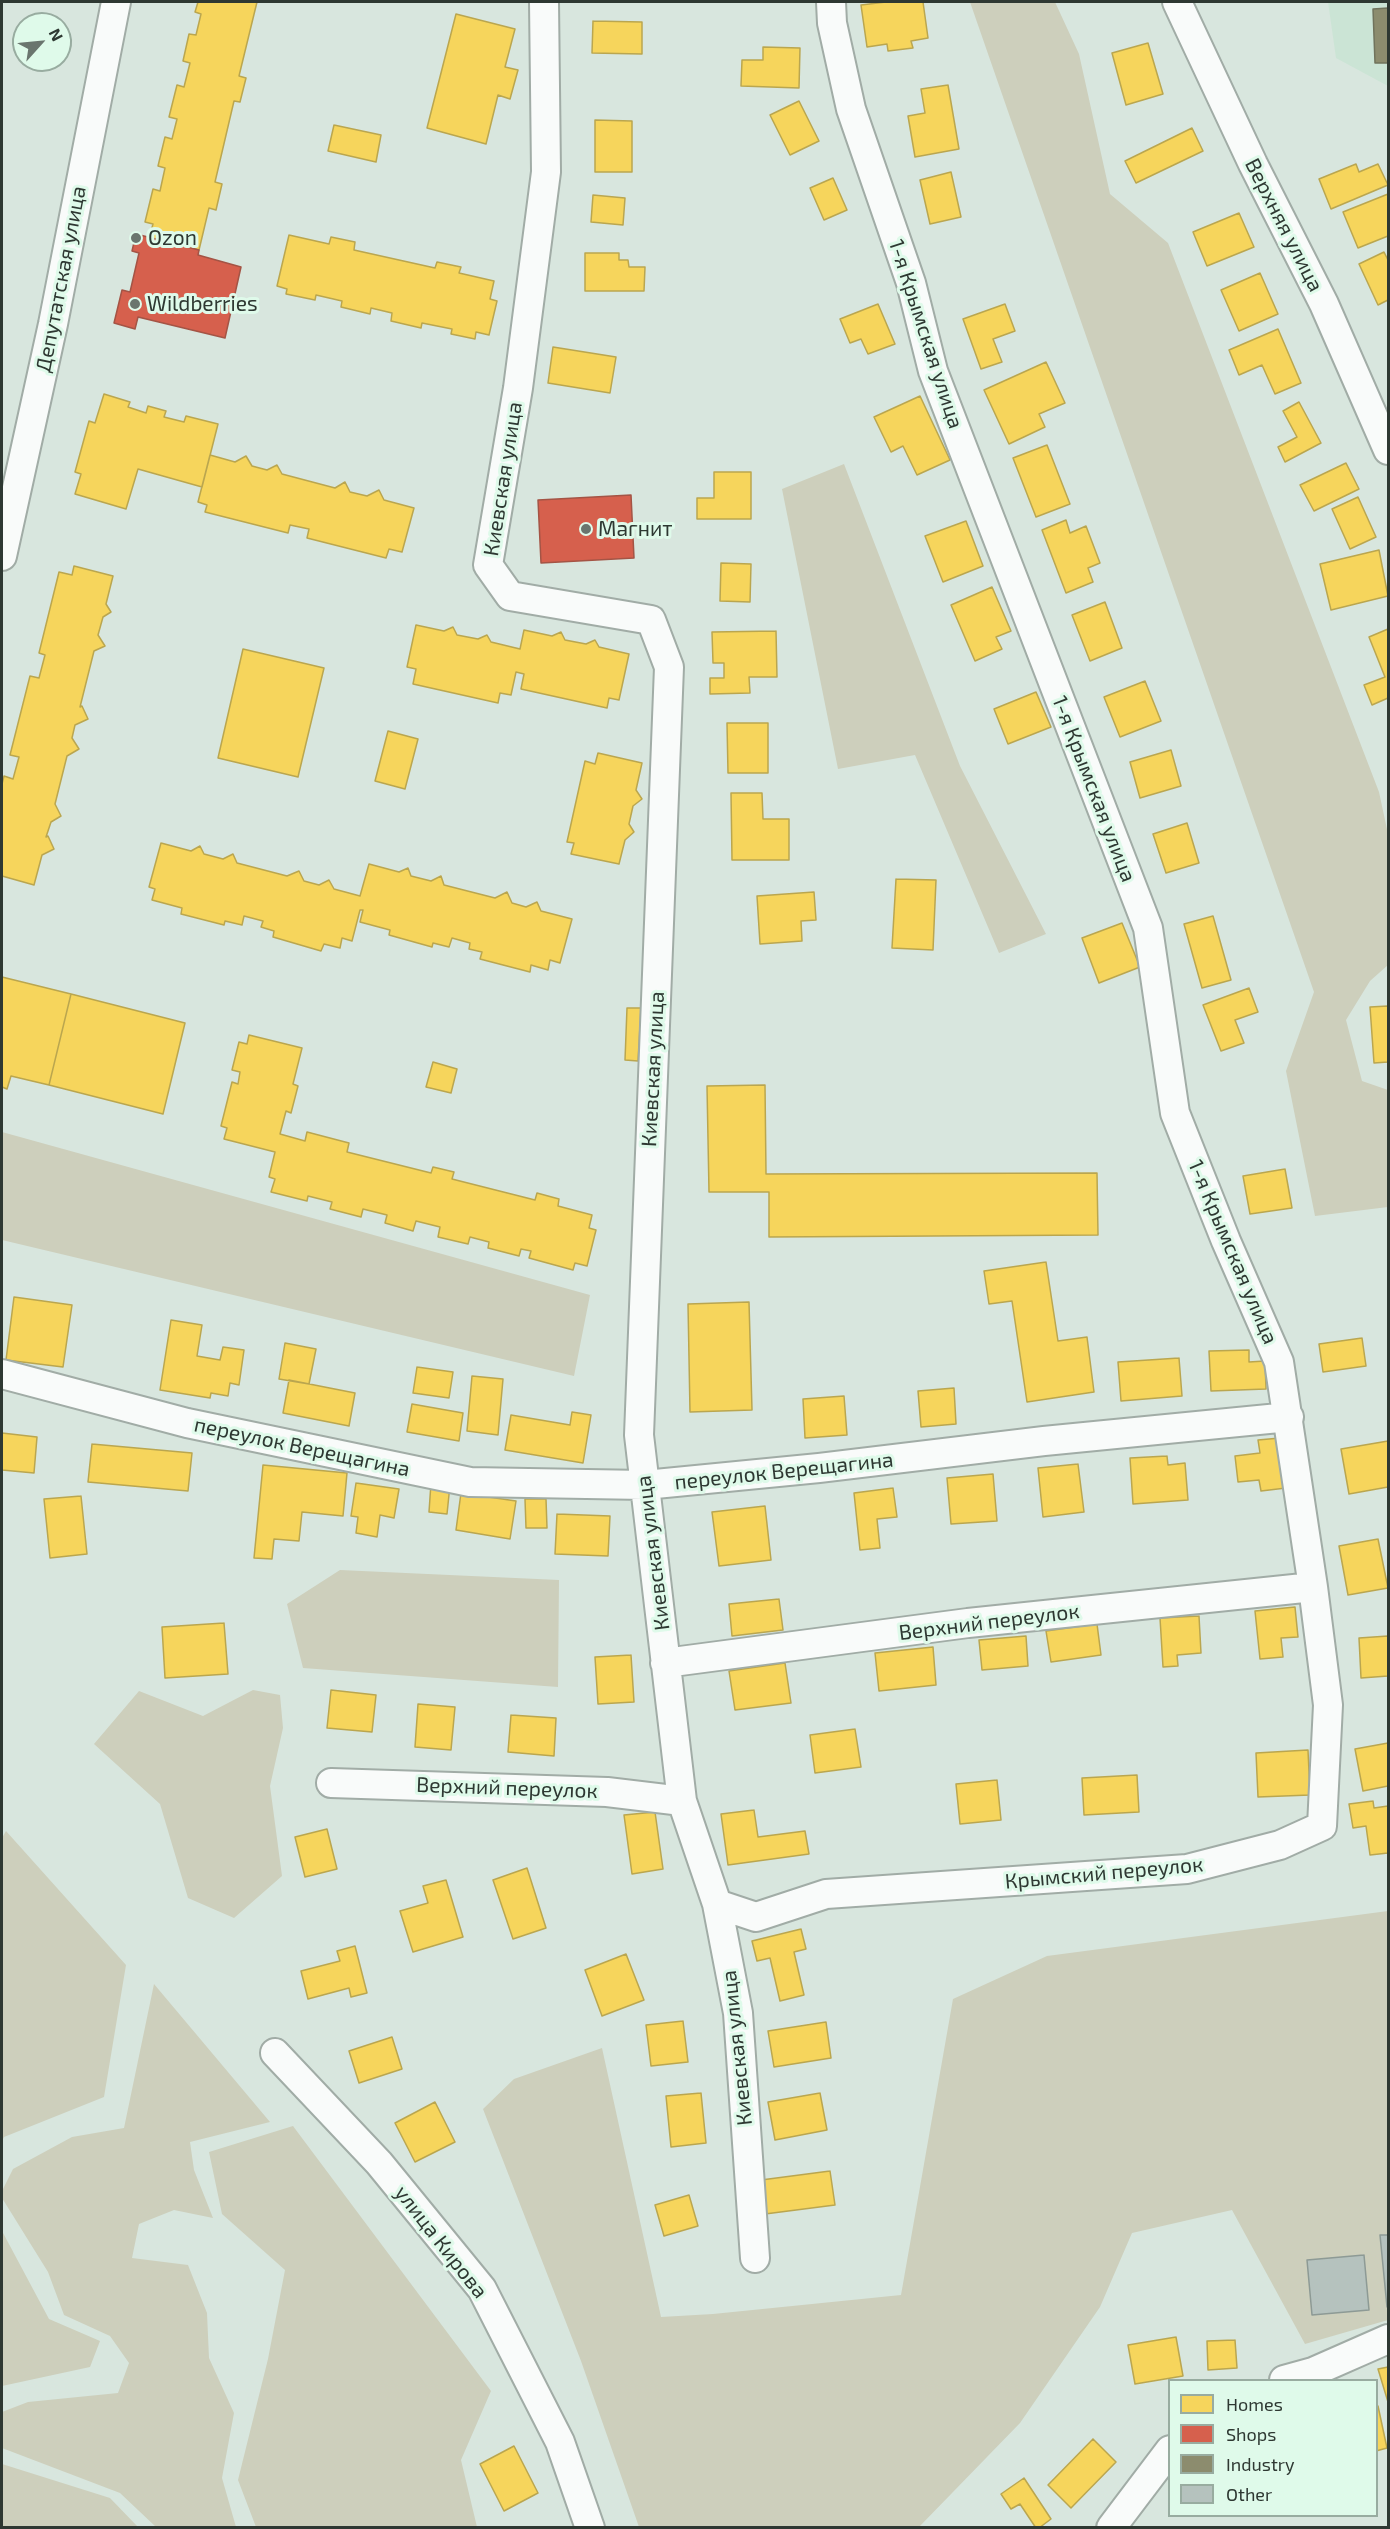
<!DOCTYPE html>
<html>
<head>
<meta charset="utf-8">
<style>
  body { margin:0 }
  #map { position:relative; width:1390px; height:2529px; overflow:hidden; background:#d8e6de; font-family:"Exo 2",sans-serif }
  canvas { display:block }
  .frame { position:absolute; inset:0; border:3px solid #2e3832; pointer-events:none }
  .legend { position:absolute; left:1168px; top:2379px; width:210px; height:138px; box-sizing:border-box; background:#dffaea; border:2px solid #98aca0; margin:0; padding:8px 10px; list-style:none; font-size:18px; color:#2e3832 }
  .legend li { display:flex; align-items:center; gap:12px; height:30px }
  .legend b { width:30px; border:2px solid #98aca0 }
  .north { position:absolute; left:12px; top:12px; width:60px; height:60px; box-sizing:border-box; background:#dffaea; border:2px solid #98aca0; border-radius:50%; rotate:63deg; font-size:16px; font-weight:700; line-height:24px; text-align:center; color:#2e3832 }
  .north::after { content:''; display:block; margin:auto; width:21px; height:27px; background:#6a756e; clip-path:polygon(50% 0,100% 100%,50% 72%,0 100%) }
</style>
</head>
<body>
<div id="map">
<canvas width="1390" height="2529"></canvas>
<div class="frame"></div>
<ul class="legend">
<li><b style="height:16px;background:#f6d55c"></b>Homes</li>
<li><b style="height:16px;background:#d6604d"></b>Shops</li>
<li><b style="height:16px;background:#8c8c6e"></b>Industry</li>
<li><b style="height:16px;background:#b5c2be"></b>Other</li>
</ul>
<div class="north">N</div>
</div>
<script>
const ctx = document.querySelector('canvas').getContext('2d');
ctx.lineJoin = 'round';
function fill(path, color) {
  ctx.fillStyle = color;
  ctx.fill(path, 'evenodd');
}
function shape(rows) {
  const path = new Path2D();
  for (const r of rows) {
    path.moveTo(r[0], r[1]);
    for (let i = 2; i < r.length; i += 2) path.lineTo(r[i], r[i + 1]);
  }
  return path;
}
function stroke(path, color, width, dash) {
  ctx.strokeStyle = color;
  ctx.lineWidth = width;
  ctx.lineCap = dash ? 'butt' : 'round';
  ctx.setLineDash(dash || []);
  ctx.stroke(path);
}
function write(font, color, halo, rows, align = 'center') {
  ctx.font = font + ' "Exo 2",sans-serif';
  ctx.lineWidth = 6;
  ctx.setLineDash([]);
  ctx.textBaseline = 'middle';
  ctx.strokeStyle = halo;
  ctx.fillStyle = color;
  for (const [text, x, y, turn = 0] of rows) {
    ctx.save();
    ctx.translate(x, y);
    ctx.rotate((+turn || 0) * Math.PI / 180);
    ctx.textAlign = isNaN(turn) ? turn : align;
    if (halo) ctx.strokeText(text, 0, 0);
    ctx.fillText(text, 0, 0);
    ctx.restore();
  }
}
fill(shape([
  [1328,2,1388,2,1388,86,1336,58]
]), '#cbe4d5');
fill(shape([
  [970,2,1055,2,1079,54,1110,194,1168,243,1379,792,1388,834,1388,965,1370,981,1346,1020,1362,1081,1388,1090,1388,1207,1315,1216,1286,1071,1314,992],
  [844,464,960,766,1046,934,999,953,915,755,838,769,782,489],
  [2,1132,590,1295,574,1376,2,1240],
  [340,1570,559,1580,558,1687,303,1668,287,1604],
  [253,1690,280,1695,283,1728,270,1786,282,1876,234,1918,188,1898,160,1804,94,1744,139,1691,203,1716],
  [6,1831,126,1965,104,2097,4,2137,2,2141,2,1838],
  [1388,1911,1388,2320,1305,2344,1232,2210,1132,2233,1100,2307,1020,2423,919,2527,639,2527,581,2361,483,2109,514,2079,602,2048,661,2317,713,2314,901,2295,953,1999,1047,1956],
  [154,1984,270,2122,190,2142,194,2170,213,2218,174,2210,139,2224,132,2258,188,2265,207,2313,209,2358,234,2413,222,2478,236,2527,156,2527,120,2493,2,2448,2,2412,28,2402,118,2393,129,2363,110,2336,64,2315,48,2272,2,2198,2,2191,13,2169,72,2137,124,2128],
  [293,2126,491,2391,461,2460,477,2527,256,2527,238,2480,268,2359,285,2270,222,2214,209,2152],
  [2,2231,49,2319,100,2341,90,2367,2,2386],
  [2,2464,110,2498,138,2527,2,2527]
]), '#cdcfbc');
const homes = shape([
  [198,2,257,2,239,76,246,78,240,102,234,101,215,182,222,184,216,210,209,208,199,250,149,238,153,224,145,222,153,189,160,191,165,168,158,166,165,137,172,139,177,119,169,117,177,85,184,87,190,63,183,61,189,34,196,35,201,14,195,12,198,2],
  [886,2,923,2,928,38,911,41,913,48,888,51,887,44,867,47,861,5,886,2],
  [456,14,515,29,505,67,518,70,510,99,498,95,486,144,427,128,456,14],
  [593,21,642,22,642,54,592,53,593,21],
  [1148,43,1163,94,1126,105,1112,53,1148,43],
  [763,47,800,48,799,88,741,86,742,60,763,60,763,47],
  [948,85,959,149,915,157,908,116,925,113,921,89,948,85],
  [799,101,819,141,790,155,770,115,799,101],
  [595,120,632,121,632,172,595,172,595,120],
  [334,125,381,135,376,162,328,151,334,125],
  [1192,128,1203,151,1136,183,1125,161,1192,128],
  [1356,164,1359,172,1378,164,1388,185,1331,209,1319,179,1356,164],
  [951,172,961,217,930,224,920,180,951,172],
  [833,178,847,210,824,220,810,188,833,178],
  [1388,194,1388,236,1358,248,1343,212,1388,194],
  [593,195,625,198,623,225,591,222,593,195],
  [1239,213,1254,247,1207,266,1193,232,1239,213],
  [289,235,329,244,331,237,355,242,354,250,435,268,437,262,461,267,459,273,494,281,490,299,497,301,489,335,476,332,475,339,451,334,452,329,422,323,421,328,391,321,392,313,371,308,370,314,341,307,342,301,316,295,315,300,286,294,287,289,277,286,289,235],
  [1384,252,1388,260,1388,300,1378,305,1359,264,1384,252],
  [585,253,619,253,619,260,628,260,629,267,645,267,644,291,585,291,585,253],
  [1260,273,1278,314,1239,331,1221,290,1260,273],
  [878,304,895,344,868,354,861,339,850,343,840,319,878,304],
  [1005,304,1015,331,993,339,1002,362,981,369,963,319,1005,304],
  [1278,329,1301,383,1275,394,1262,365,1239,375,1229,350,1278,329],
  [553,347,616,357,610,393,548,383,553,347],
  [1046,362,1065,403,1039,414,1045,427,1009,444,984,390,1046,362],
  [104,394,130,402,128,407,146,413,148,406,166,411,164,417,184,422,186,416,218,424,202,487,138,469,126,509,75,494,81,474,75,472,89,421,95,423,104,394],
  [920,396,950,460,917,475,903,446,891,452,874,417,920,396],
  [1299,402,1321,443,1285,462,1278,447,1297,437,1283,411,1299,402],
  [1047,445,1070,504,1036,517,1013,458,1047,445],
  [210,455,235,462,246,456,252,466,267,470,277,465,282,474,335,488,345,482,350,492,367,496,379,490,384,500,414,508,402,552,389,549,386,558,307,538,309,529,290,525,288,533,205,512,207,505,198,502,210,455],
  [1346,463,1359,489,1314,511,1300,485,1346,463],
  [714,472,751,472,751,519,697,519,697,498,714,498,714,472],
  [1358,497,1376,537,1350,549,1332,509,1358,497],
  [1066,520,1070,533,1086,526,1100,563,1088,568,1093,582,1066,593,1042,530,1066,520],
  [966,521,983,566,943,582,925,536,966,521],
  [1379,550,1388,596,1331,610,1320,564,1379,550],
  [721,563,751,564,750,602,720,601,721,563],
  [74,566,113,576,106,604,111,612,103,617,98,635,105,646,94,651,80,707,82,706,88,719,75,725,72,738,79,749,67,756,55,804,61,816,51,822,46,837,48,836,54,849,42,855,34,885,2,876,2,784,4,776,13,779,19,757,10,755,30,676,39,678,45,655,39,653,59,572,72,575,74,566],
  [992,587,1011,631,996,637,1002,649,975,661,951,605,992,587],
  [1105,602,1122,648,1090,661,1072,615,1105,602],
  [416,625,444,631,453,627,457,635,478,639,487,635,491,642,520,649,524,630,552,636,561,632,565,640,586,644,595,640,599,647,629,654,619,700,609,698,607,708,521,689,524,674,516,672,511,695,500,693,498,703,413,684,416,669,407,667,416,625],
  [1388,629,1388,698,1372,705,1364,685,1385,677,1369,637,1388,629],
  [776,631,777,677,749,677,750,693,710,694,710,678,724,678,724,663,713,663,712,632,776,631],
  [243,649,324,668,298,777,218,758,243,649],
  [1145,681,1161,721,1120,737,1104,697,1145,681],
  [1036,692,1051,727,1008,744,994,709,1036,692],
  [727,723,768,723,768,773,728,773,727,723],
  [388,731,418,739,405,789,375,781,388,731],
  [1171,750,1181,786,1140,798,1130,762,1171,750],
  [598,753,642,763,636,790,642,799,633,806,629,824,634,832,625,840,619,864,571,854,574,843,567,842,585,761,595,764,598,753],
  [731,793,762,793,763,819,789,819,789,860,732,860,731,793],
  [1187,823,1199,863,1166,873,1153,834,1187,823],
  [161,843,191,851,200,846,204,854,223,859,233,854,237,863,287,876,299,871,304,881,319,885,329,880,334,889,360,896,369,864,399,872,408,868,411,876,431,881,441,876,444,885,495,898,507,892,512,903,526,907,537,902,541,911,572,919,560,963,550,960,548,970,531,965,530,972,480,959,482,952,469,949,470,943,452,938,449,947,433,943,432,947,389,935,390,930,360,922,363,910,360,910,352,941,342,938,340,948,324,944,321,951,273,937,274,931,261,927,263,921,244,916,242,925,225,921,224,925,181,914,182,908,152,900,155,889,149,887,161,843],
  [896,879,936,880,933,950,892,948,896,879],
  [814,892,816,920,801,921,802,941,760,944,757,896,814,892],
  [1213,916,1231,980,1202,988,1184,924,1213,916],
  [1122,923,1140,967,1099,983,1082,938,1122,923],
  [2,977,71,994,49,1085,11,1076,7,1089,2,1087,2,977],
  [1249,988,1258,1012,1235,1020,1244,1043,1221,1051,1203,1005,1249,988],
  [71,994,185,1023,163,1114,49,1085,71,994],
  [1388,1006,1388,1062,1374,1063,1370,1007,1388,1006],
  [627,1008,641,1008,638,1061,625,1060,627,1008],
  [249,1035,302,1048,293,1084,298,1086,291,1113,286,1111,280,1134,305,1141,307,1132,349,1143,347,1152,431,1173,433,1167,454,1172,452,1179,535,1200,537,1193,559,1199,558,1206,592,1215,589,1228,596,1230,587,1266,575,1263,573,1270,529,1258,531,1251,521,1249,519,1256,488,1248,489,1242,470,1237,468,1244,438,1237,440,1227,416,1221,413,1231,385,1223,387,1215,363,1209,361,1217,330,1209,332,1202,308,1196,307,1201,271,1192,275,1179,269,1177,275,1152,224,1139,227,1128,221,1126,232,1082,238,1084,240,1072,232,1070,239,1042,247,1044,249,1035],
  [433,1062,457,1069,451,1093,426,1087,433,1062],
  [765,1085,766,1174,1097,1173,1098,1235,769,1237,769,1192,709,1192,707,1086,765,1085],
  [1285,1169,1292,1208,1250,1214,1243,1176,1285,1169],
  [1046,1262,1058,1341,1087,1337,1094,1392,1027,1402,1012,1301,989,1304,984,1271,1046,1262],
  [14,1297,72,1305,63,1367,6,1360,14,1297],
  [749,1302,752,1410,690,1412,688,1304,749,1302],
  [171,1320,202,1325,197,1356,220,1360,223,1347,244,1350,239,1385,230,1383,228,1396,211,1393,210,1398,160,1390,171,1320],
  [1362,1338,1366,1366,1323,1372,1319,1344,1362,1338],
  [285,1343,316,1349,309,1384,279,1379,285,1343],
  [1249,1350,1249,1362,1265,1361,1266,1389,1211,1391,1209,1351,1249,1350],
  [1179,1358,1182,1396,1121,1401,1118,1362,1179,1358],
  [417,1367,453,1372,449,1398,413,1393,417,1367],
  [472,1376,503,1379,498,1435,467,1431,472,1376],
  [289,1380,355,1393,349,1426,283,1413,289,1380],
  [954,1388,956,1424,921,1427,918,1391,954,1388],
  [844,1396,847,1435,805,1438,803,1399,844,1396],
  [412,1404,463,1413,459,1441,407,1432,412,1404],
  [572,1412,591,1415,583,1463,505,1450,511,1415,570,1425,572,1412],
  [2,1433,37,1437,34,1473,2,1470,2,1433],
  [1280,1438,1286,1488,1261,1491,1259,1480,1238,1482,1235,1456,1260,1453,1258,1440,1280,1438],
  [1388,1441,1388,1487,1349,1494,1341,1449,1388,1441],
  [92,1444,192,1453,188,1491,88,1482,92,1444],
  [1167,1456,1168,1465,1185,1463,1188,1500,1133,1504,1130,1458,1167,1456],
  [1078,1464,1084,1512,1043,1517,1038,1468,1078,1464],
  [263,1465,347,1473,343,1516,302,1512,299,1541,274,1539,272,1559,254,1558,263,1465],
  [993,1474,997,1521,951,1524,947,1478,993,1474],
  [356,1483,399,1489,394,1518,380,1515,377,1537,356,1533,358,1517,351,1516,356,1483],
  [431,1483,450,1485,447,1514,429,1512,431,1483],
  [893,1488,897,1517,877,1519,880,1548,860,1550,854,1493,893,1488],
  [461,1493,516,1501,510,1539,456,1530,461,1493],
  [81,1496,87,1554,50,1558,44,1499,81,1496],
  [525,1499,546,1499,547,1528,526,1528,525,1499],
  [765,1506,771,1560,719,1566,712,1512,765,1506],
  [557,1514,610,1516,608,1556,555,1554,557,1514],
  [1378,1539,1388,1588,1348,1595,1339,1546,1378,1539],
  [779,1599,783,1630,732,1636,729,1604,779,1599],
  [1295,1607,1298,1637,1281,1638,1283,1657,1260,1659,1255,1611,1295,1607],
  [1199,1616,1201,1653,1177,1655,1178,1666,1163,1667,1160,1618,1199,1616],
  [224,1623,228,1674,165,1678,162,1627,224,1623],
  [1097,1624,1101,1655,1051,1662,1046,1631,1097,1624],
  [1026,1636,1028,1666,982,1670,979,1640,1026,1636],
  [1388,1636,1388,1676,1361,1678,1359,1638,1388,1636],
  [933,1647,936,1685,879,1691,875,1653,933,1647],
  [631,1655,634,1702,598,1704,595,1657,631,1655],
  [785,1663,791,1703,735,1710,729,1671,785,1663],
  [331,1690,376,1695,372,1732,327,1728,331,1690],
  [418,1704,455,1707,451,1750,415,1747,418,1704],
  [511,1715,556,1718,554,1756,508,1752,511,1715],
  [855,1729,861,1767,815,1773,810,1735,855,1729],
  [1388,1743,1388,1786,1363,1791,1355,1749,1388,1743],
  [1308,1750,1310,1795,1258,1797,1256,1753,1308,1750],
  [1137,1775,1139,1812,1084,1815,1082,1778,1137,1775],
  [997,1780,1001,1820,960,1824,956,1784,997,1780],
  [1373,1801,1374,1808,1388,1806,1388,1853,1370,1855,1366,1826,1353,1828,1349,1804,1373,1801],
  [754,1810,758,1837,805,1831,809,1854,728,1865,721,1814,754,1810],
  [655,1812,663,1869,632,1874,624,1815,655,1812],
  [327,1829,337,1869,305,1877,295,1837,327,1829],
  [527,1868,546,1928,513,1939,493,1880,527,1868],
  [446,1880,463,1937,413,1952,400,1911,428,1903,423,1886,446,1880],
  [801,1929,806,1949,794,1952,804,1995,780,2001,770,1958,757,1961,752,1941,801,1929],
  [355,1946,367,1993,351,1997,349,1988,308,1999,301,1971,340,1961,337,1951,355,1946],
  [626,1954,644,2000,602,2016,585,1970,626,1954],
  [683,2021,688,2062,651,2066,646,2025,683,2021],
  [826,2022,831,2058,774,2067,768,2031,826,2022],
  [392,2037,402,2069,359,2083,349,2051,392,2037],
  [701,2093,706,2143,671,2147,666,2096,701,2093],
  [820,2093,827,2130,775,2140,768,2102,820,2093],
  [435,2102,455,2142,415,2162,395,2123,435,2102],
  [830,2171,835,2205,765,2214,761,2180,830,2171],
  [689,2195,698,2226,664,2236,655,2205,689,2195],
  [1176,2337,1183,2376,1135,2384,1128,2345,1176,2337],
  [1235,2340,1237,2368,1208,2370,1207,2341,1235,2340],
  [1388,2367,1388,2402,1378,2369,1388,2367],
  [1378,2406,1387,2448,1376,2451,1376,2407,1378,2406],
  [1093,2439,1116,2462,1071,2508,1048,2485,1093,2439],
  [514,2446,538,2493,504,2511,480,2464,514,2446],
  [1024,2478,1051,2519,1039,2528,1036,2528,1020,2504,1011,2509,1001,2494,1024,2478]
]);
fill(homes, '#f6d55c');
stroke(homes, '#baa64f', 1.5);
const shops = shape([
  [136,234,199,250,198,255,241,267,225,338,138,317,135,329,114,323,122,290,130,292,139,253,132,251,136,234],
  [631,495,634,558,541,563,538,500,631,495]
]);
fill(shops, '#d6604d');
stroke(shops, '#a45445', 1.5);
const industry = shape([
  [1388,8,1388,63,1375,63,1373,9,1388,8]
]);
fill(industry, '#8c8c6e');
stroke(industry, '#70735c', 1.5);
const building = shape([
  [1380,2235,1388,2235,1388,2307,1387,2307,1380,2235],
  [1364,2255,1369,2310,1312,2315,1307,2260,1364,2255]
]);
fill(building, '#b5c2be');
stroke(building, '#8d9a95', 1.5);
const street = shape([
  [544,2,546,172,518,388,488,565,510,596,651,620,669,667,639,1435,682,1801,717,1904,738,2013,755,2258],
  [1177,2,1253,164,1324,304,1388,450],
  [2,556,53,324,116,2],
  [2,1374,187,1423,470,1482,645,1485,819,1468,1044,1441,1289,1417],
  [665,1663,968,1623,1313,1587],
  [331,1783,607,1792,682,1801],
  [717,1904,756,1917,826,1894,1187,1869,1280,1845,1322,1826,1328,1705,1313,1587,1279,1362,1226,1241,1175,1113,1148,928,933,371,911,283,851,109,832,23,831,2],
  [275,2053,379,2163,482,2289,560,2442,590,2528],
  [1284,2380,1313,2372,1388,2339],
  [1111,2528,1170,2450]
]);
stroke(street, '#a1aca6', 32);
stroke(street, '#f9fbfa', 28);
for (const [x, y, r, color] of [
  [136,238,6,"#6a756e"],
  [135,304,6,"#6a756e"],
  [586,529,6,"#6a756e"]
]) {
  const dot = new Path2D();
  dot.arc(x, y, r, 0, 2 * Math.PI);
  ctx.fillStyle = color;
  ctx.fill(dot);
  stroke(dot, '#dffaea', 2);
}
write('21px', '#2e3832', '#dffaea', [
  ["Верхняя улица",1284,225,63],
  ["Депутатская улица",61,279,-79],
  ["1-я Крымская улица",926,334,72],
  ["Киевская улица",503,479,-81],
  ["1-я Крымская улица",1094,789,69],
  ["Киевская улица",653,1069,-87],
  ["1-я Крымская улица",1233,1252,67],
  ["переулок Верещагина",302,1447,12],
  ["переулок Верещагина",784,1471,-6],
  ["Киевская улица",653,1553,-97],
  ["Верхний переулок",989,1622,-7],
  ["Верхний переулок",507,1788,2],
  ["Крымский переулок",1104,1873,-5],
  ["Киевская улица",737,2048,-96],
  ["улица Кирова",441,2242,52]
]);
write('21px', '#2e3832', '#dffaea', [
  ["Ozon",148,238],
  ["Wildberries",147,304],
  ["Магнит",598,529]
], 'left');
</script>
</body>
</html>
